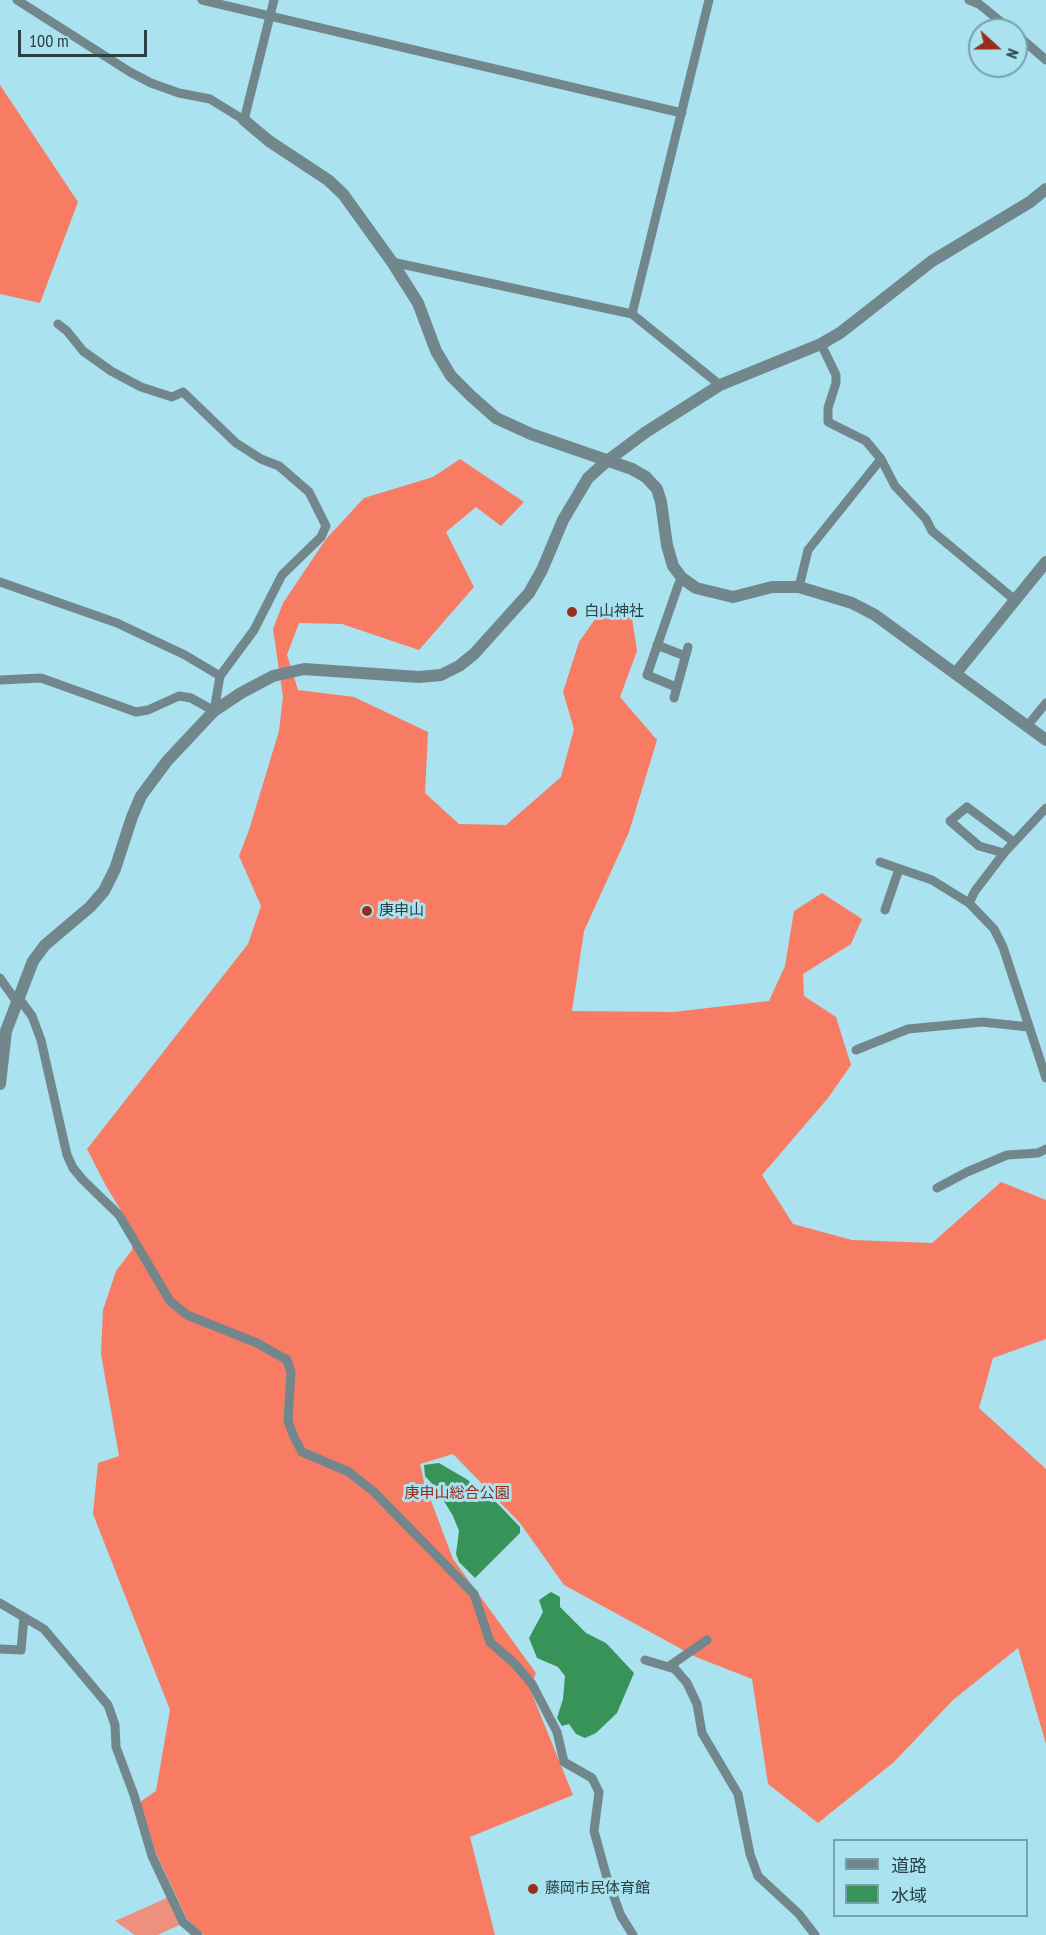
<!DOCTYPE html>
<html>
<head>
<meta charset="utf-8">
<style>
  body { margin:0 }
  #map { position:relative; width:1046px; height:1935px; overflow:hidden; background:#aae2ef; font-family:"PT Sans Narrow","Noto Sans JP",sans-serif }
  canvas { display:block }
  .legend { position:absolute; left:833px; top:1839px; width:195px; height:78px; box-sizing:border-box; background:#aae2ef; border:2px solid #76a2ab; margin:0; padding:8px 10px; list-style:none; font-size:18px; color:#294145 }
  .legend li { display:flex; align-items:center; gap:12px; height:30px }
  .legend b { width:30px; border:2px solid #76a2ab }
  .north { position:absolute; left:968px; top:18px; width:60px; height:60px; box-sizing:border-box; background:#aae2ef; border:2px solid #76a2ab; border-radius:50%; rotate:111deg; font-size:16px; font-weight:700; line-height:24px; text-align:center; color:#294145 }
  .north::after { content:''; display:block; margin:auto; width:21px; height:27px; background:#972d1b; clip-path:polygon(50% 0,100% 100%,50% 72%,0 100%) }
  .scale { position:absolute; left:18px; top:30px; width:129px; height:27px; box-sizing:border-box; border:3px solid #294145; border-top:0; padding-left:8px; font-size:18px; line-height:21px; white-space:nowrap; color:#294145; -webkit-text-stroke:4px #aae2ef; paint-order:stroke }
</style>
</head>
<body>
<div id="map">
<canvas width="1046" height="1935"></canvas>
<ul class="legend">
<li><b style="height:8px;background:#71878c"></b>道路</li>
<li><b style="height:16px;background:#379358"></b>水域</li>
</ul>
<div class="north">N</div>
<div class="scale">100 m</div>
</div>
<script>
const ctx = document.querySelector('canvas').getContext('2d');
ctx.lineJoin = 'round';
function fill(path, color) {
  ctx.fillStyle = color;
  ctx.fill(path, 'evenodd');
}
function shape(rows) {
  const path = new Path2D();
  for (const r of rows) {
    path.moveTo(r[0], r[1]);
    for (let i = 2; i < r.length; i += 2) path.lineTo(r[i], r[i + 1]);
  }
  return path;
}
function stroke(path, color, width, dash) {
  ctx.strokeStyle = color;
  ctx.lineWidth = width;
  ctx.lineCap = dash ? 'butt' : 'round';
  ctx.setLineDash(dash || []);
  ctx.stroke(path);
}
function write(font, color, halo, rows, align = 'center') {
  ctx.font = font + ' "PT Sans Narrow","Noto Sans JP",sans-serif';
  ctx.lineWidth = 6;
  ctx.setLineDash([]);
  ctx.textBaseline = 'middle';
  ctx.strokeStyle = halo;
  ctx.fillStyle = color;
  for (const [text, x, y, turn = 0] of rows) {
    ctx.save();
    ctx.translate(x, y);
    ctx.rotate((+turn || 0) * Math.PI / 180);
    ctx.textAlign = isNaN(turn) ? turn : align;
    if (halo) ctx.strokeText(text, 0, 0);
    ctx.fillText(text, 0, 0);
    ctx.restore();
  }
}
fill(shape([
  [169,1897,181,1924,158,1935,135,1935,115,1921]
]), '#ed907d');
fill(shape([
  [0,85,78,202,40,303,0,294],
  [460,459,524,502,501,526,476,507,446,532,474,587,419,650,342,624,299,623,287,655,298,690,354,697,428,732,425,793,459,824,506,825,561,777,574,729,563,692,579,642,600,612,632,618,637,651,620,697,657,740,629,832,584,931,572,1011,673,1012,769,1001,785,966,794,911,822,893,862,919,851,944,803,974,804,996,836,1017,851,1065,828,1098,762,1175,793,1224,852,1240,932,1243,1001,1182,1046,1200,1046,1339,993,1358,979,1408,1046,1469,1046,1744,1018,1648,953,1700,894,1762,818,1823,768,1784,752,1679,696,1657,564,1585,520,1523,453,1454,420,1464,424,1482,453,1559,536,1673,530,1689,573,1795,470,1837,495,1935,204,1935,187,1919,156,1853,140,1802,156,1791,170,1710,93,1514,98,1463,119,1456,101,1354,103,1310,116,1271,132,1250,133,1230,106,1186,87,1149,248,944,261,906,239,856,249,830,279,731,283,697,273,629,283,603,326,539,364,498,433,477]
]), '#f87c64');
fill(shape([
  [439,1463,468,1480,481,1494,495,1501,520,1527,520,1533,475,1578,459,1562,456,1554,459,1531,453,1516,436,1488,425,1476,424,1465],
  [551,1592,560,1597,560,1607,586,1633,606,1643,634,1673,617,1713,596,1733,585,1738,576,1734,569,1724,562,1726,557,1718,563,1699,565,1676,558,1667,537,1658,529,1638,543,1612,539,1600]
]), '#379358');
stroke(shape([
  [17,0,130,72,151,83,179,93,210,99,244,120,274,0],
  [202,0,682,113],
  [969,0,979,4,1011,30],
  [1016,34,1046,60],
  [392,262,632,314,720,385],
  [632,314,709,0],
  [821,344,836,375,836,383,828,408,828,422,866,441,881,459,895,486,926,519,932,531,1015,600],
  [0,582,117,623,185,655,220,676],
  [799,587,808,550,881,459],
  [657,645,685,656],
  [0,680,41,678,136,712,148,710,179,696,191,698,214,711,220,676,254,630,282,575,321,537,326,526,309,492,279,466,261,459,236,443,183,392,172,397,141,387,111,371,83,351,67,331,58,324],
  [676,687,647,675,679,583,682,578],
  [674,698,688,647],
  [1028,725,1046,703],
  [1004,853,979,846,950,821,967,807,1014,842],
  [880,862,932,880,969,903,994,929,1003,947,1046,1078],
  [969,903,975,891,1004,853,1046,808],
  [885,910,899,869],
  [0,978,16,1001],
  [18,997,32,1016,41,1040,62,1133,67,1155,73,1168,83,1180,119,1215,170,1301,187,1315,257,1343,287,1360,291,1372,288,1421,294,1437,302,1452,349,1472,374,1492,474,1594,490,1642,515,1664,532,1684,557,1732,564,1762,592,1778,599,1792,594,1831,607,1878,621,1916,633,1935],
  [856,1050,908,1029,982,1022,1029,1027],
  [937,1188,967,1172,1007,1155,1038,1153,1046,1149],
  [0,1603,44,1629,108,1705,115,1725,116,1747,134,1795,152,1856,183,1922,198,1935],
  [0,1649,21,1650,24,1617],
  [645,1660,675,1669,687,1683,697,1704,702,1733,738,1794,750,1854,758,1876,799,1914,815,1935],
  [668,1667,707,1640]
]), '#71878c', 9);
stroke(shape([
  [244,120,269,141,328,180,343,194,392,262,418,303,436,351,451,376,471,396,496,418,531,434,632,469,646,477,657,489,661,502,667,545,673,566,682,578,696,588,733,597,772,587,799,587,852,603,875,615,1046,740],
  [956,673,1046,562],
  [0,1084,6,1031,33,961,45,945,90,907,104,891,115,869,132,817,141,796,167,761,214,711,241,693,273,676,304,669,419,677,441,675,459,666,474,654,529,593,542,570,563,520,588,478,607,461,646,432,720,385,821,344,840,333,932,261,1030,202,1046,189]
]), '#71878c', 12);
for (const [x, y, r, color] of [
  [572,612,6,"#972d1b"],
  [367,911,6,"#972d1b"],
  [533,1889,6,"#972d1b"]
]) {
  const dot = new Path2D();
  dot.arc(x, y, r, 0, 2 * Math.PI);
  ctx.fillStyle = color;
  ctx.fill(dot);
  stroke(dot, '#aae2ef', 2);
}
write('15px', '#294145', '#aae2ef', [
  ["白山神社",584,612],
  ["庚申山",379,911],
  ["藤岡市民体育館",545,1889]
], 'left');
write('15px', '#972815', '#aae2ef', [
  ["庚申山総合公園",457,1494]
]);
</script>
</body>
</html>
